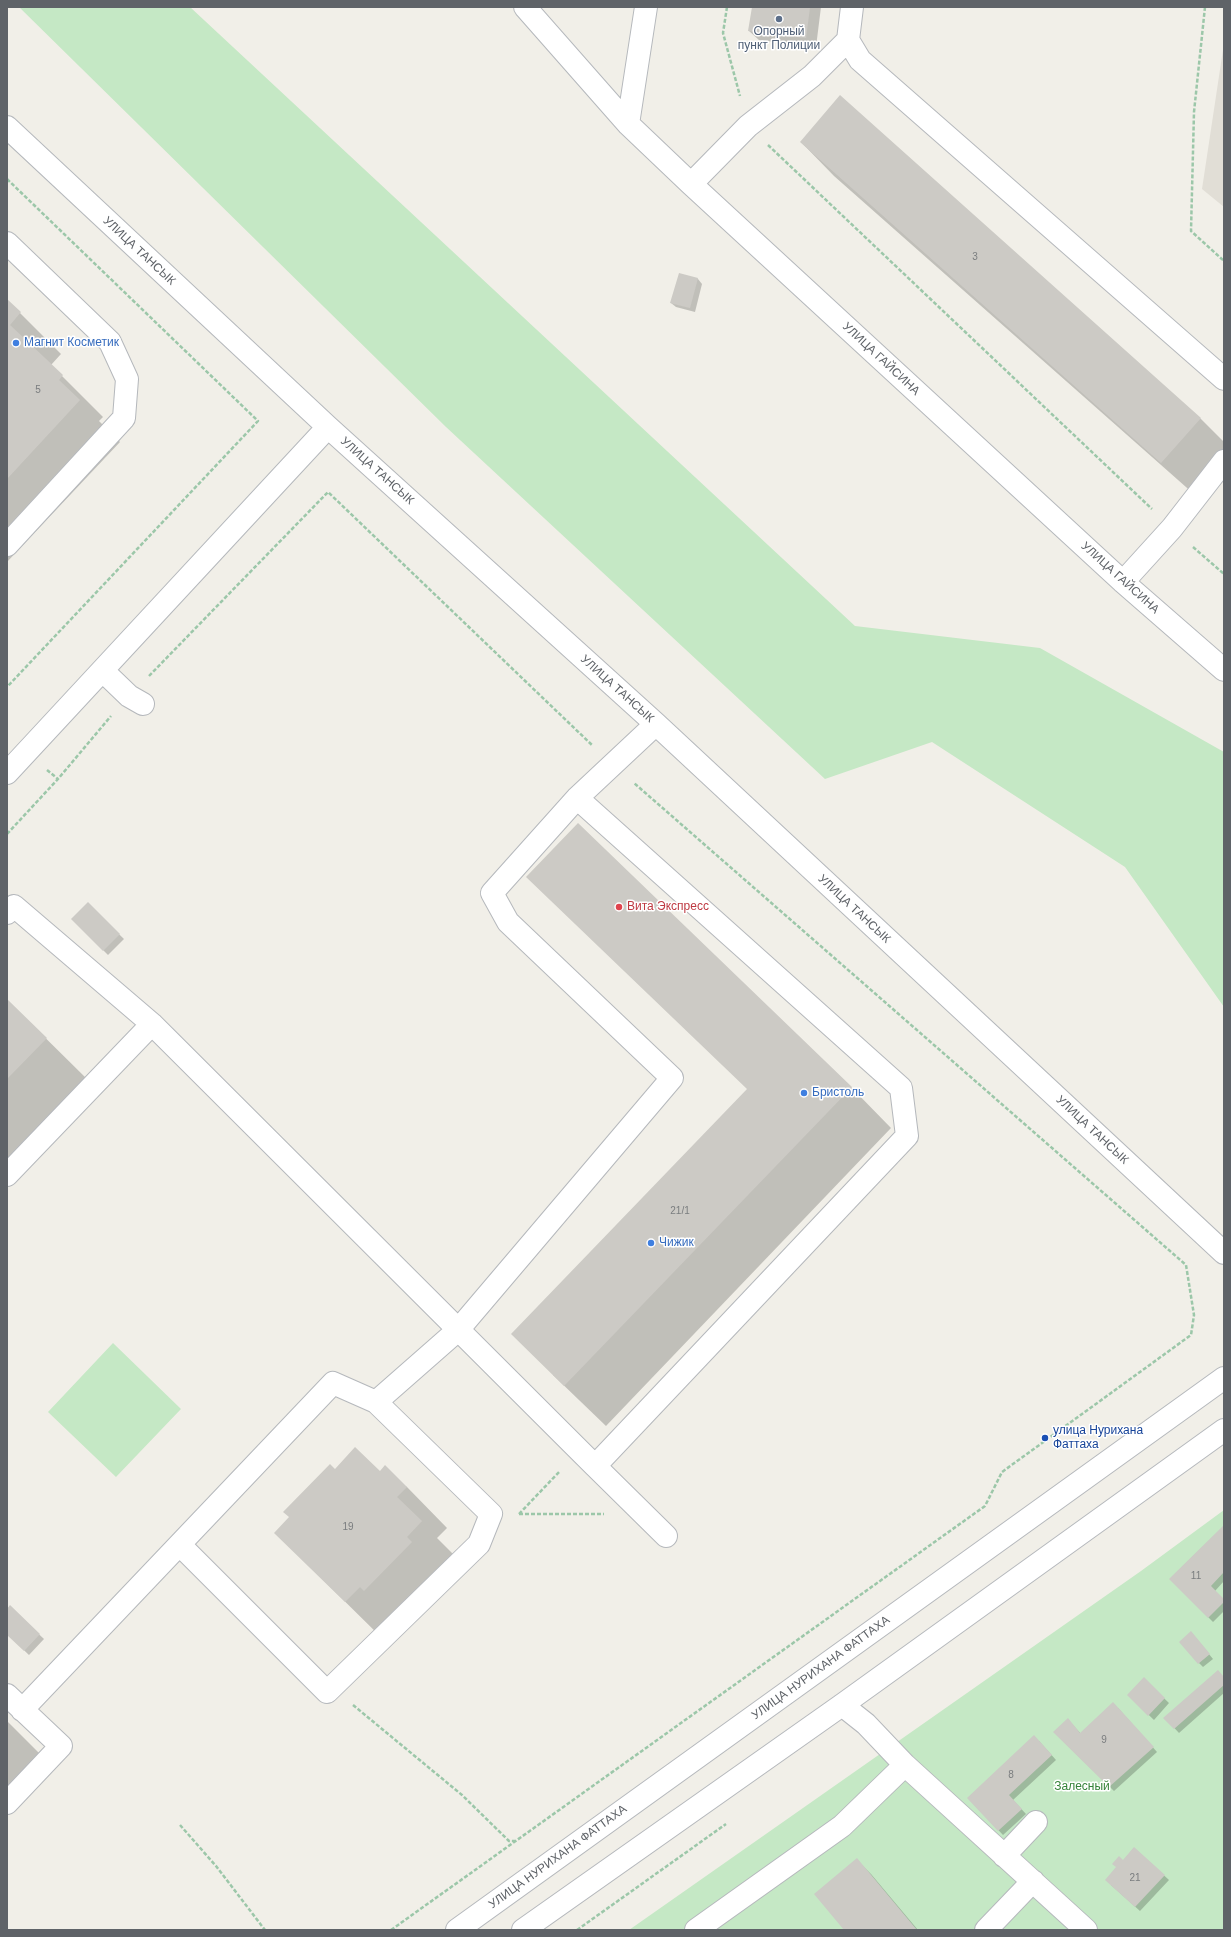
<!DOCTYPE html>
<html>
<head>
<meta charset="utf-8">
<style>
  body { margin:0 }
  #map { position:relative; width:1231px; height:1937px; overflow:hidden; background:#f1efe8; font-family:Helvetica,sans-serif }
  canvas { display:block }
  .frame { position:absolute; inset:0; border:8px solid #5f6368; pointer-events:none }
</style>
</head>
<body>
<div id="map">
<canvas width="1231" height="1937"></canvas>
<div class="frame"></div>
</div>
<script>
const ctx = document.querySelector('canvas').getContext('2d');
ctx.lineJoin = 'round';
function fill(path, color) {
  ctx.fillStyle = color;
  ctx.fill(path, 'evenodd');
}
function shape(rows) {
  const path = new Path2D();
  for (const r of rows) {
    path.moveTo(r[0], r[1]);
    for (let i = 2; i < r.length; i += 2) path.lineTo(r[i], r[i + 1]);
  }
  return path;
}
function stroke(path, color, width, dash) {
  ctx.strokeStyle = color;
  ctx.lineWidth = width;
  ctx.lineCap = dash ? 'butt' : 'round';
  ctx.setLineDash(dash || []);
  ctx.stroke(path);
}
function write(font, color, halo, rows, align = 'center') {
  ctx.font = font + ' Helvetica,sans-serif';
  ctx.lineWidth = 3;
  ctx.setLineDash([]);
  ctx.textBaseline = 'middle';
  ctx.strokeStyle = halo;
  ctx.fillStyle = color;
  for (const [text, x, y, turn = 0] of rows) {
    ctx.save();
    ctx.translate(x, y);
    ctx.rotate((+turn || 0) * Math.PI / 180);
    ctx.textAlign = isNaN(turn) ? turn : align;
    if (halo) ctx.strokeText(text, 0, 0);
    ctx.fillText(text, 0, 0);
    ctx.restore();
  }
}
fill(shape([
  [1224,43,1224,207,1202,189]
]), '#e1ded6');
fill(shape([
  [19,7,190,7,855,626,1040,648,1224,752,1224,1007,1125,867,932,742,825,779,446,427],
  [113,1343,181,1409,116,1477,48,1412],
  [1224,1510,1224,1930,629,1930,1141,1571]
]), '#c5e8c5');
fill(shape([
  [753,7,821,7,816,47,759,40,749,31],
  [840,97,1201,419,1224,442,1224,463,1195,495,834,176,801,142],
  [680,274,698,279,702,284,695,312,676,307,671,303],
  [7,300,61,354,51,365,103,417,99,421,120,442,7,562],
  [88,904,124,939,108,955,72,919],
  [7,1000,87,1079,7,1162],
  [851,1087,891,1128,606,1426,553,1375],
  [335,1470,380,1472,407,1487,447,1528,437,1538,462,1563,386,1642,316,1573],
  [1224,1526,1224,1581,1215,1591,1224,1601,1224,1611,1213,1622,1170,1579],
  [10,1607,44,1639,29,1655,7,1634,7,1610],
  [1195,1637,1213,1659,1203,1667,1199,1663],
  [1224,1678,1224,1693,1179,1733,1165,1718],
  [1144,1679,1169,1703,1154,1720,1128,1695],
  [1118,1708,1157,1752,1114,1791,1054,1732,1072,1724,1081,1734],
  [7,1721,49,1763,7,1809],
  [1039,1741,1056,1760,1013,1800,1026,1814,1003,1835,968,1798],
  [1134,1848,1169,1880,1140,1911,1111,1885,1123,1861],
  [857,1860,871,1874,918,1930,845,1930]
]), '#0003');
fill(shape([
  [752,7,810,7,806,38,748,31],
  [840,95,1201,418,1161,463,800,142],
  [679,273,698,278,690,308,670,303],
  [7,299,21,312,10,325,63,375,59,380,80,400,7,479],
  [578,823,852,1087,564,1386,511,1334,747,1089,526,877],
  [88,902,120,934,103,951,71,919],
  [7,999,47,1038,7,1079],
  [355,1447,380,1471,385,1465,407,1487,397,1497,422,1521,407,1537,412,1542,364,1591,360,1587,345,1602,274,1533,289,1517,283,1512,330,1464,335,1469],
  [1224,1525,1224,1572,1211,1586,1224,1599,1224,1602,1208,1618,1169,1579],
  [10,1605,40,1634,24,1651,7,1635,7,1609],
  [1191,1631,1210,1654,1198,1664,1179,1642],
  [1218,1670,1224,1677,1224,1685,1174,1729,1163,1718],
  [1144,1677,1165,1698,1148,1716,1127,1695],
  [1113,1702,1154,1747,1109,1787,1053,1732,1068,1718,1080,1733],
  [1034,1735,1052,1755,1009,1795,1022,1809,998,1831,967,1798],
  [1134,1847,1165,1875,1135,1907,1105,1880,1116,1867,1112,1864,1119,1856,1123,1860],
  [857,1858,917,1930,844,1930,814,1894]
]), '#cccac5');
const minor = shape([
  [525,7,628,124,691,184,1123,582,1224,670],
  [852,7,848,40,860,60,1224,379],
  [628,124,646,7],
  [7,127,328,427,656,724,1224,1253],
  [691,184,748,126,812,76,848,40],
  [7,243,110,342,127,379,124,418,7,545],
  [1123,582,1172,528,1224,461],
  [103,671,129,696,143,704],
  [7,773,328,427],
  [7,913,14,906,152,1024,595,1466,907,1136,901,1088,577,798],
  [7,1175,152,1024],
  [595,1466,666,1536],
  [180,1545,327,1692,479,1544,491,1514,376,1402],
  [7,1695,61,1746,7,1803],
  [842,1705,866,1724,905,1765,1086,1930],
  [22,1710,333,1383,376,1402,458,1330,672,1078,508,922,492,893,577,798,656,724],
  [1004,1856,1036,1822],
  [457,1930,1224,1378],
  [523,1930,842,1705,1224,1430],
  [696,1930,842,1826,905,1765],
  [986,1930,1033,1881]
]);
stroke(minor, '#b5b8bc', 24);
stroke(shape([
  [727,7,723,33,740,96],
  [1205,7,1194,112,1191,231,1224,261],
  [768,145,1152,509],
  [7,179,258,421,7,687],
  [1193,547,1224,574],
  [149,676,328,492,593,746],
  [47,770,58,779],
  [7,834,58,779,111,716],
  [519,1514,604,1514],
  [519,1514,560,1471],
  [353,1705,462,1795,509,1841,517,1841],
  [180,1825,216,1866,265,1930],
  [391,1930,985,1506,1002,1472,1191,1335,1194,1315,1186,1265,634,783],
  [577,1930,726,1824]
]), '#9cc7a9', 2.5, [4, 2]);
stroke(minor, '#fff', 22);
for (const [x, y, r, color] of [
  [779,19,4,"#5c6f8a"],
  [16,343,4,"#3f7fe0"],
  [619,907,4,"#e0444e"],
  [804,1093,4,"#3f7fe0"],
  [651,1243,4,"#3f7fe0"],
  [1045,1438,4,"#1a4fb4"]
]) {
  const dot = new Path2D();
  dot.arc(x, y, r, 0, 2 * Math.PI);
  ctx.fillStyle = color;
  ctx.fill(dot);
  stroke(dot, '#fff', 1.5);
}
write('10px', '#7a7d7f', null, [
  ["3",975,257],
  ["5",38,390],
  ["21/1",680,1211],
  ["19",348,1527],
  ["11",1196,1576],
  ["9",1104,1740],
  ["8",1011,1775],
  ["21",1135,1878]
]);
write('12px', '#4e5e75', '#fff', [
  ["Опорный",779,32],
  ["пункт Полиции",779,46]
]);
write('12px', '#5f6368', '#fff', [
  ["УЛИЦА ТАНСЫК",139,251,43],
  ["УЛИЦА ГАЙСИНА",881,359,43],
  ["УЛИЦА ТАНСЫК",377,471,42],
  ["УЛИЦА ГАЙСИНА",1120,578,42],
  ["УЛИЦА ТАНСЫК",617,689,42],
  ["УЛИЦА ТАНСЫК",854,909,43],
  ["УЛИЦА ТАНСЫК",1092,1130,43],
  ["УЛИЦА НУРИХАНА ФАТТАХА",821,1668,-36],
  ["УЛИЦА НУРИХАНА ФАТТАХА",558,1857,-36]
]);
write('12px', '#366cbe', '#fff', [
  ["Магнит Косметик",24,343],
  ["Бристоль",812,1093],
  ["Чижик",659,1243]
], 'left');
write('12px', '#be3a42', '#fff', [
  ["Вита Экспресс",627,907]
], 'left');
write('12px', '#164399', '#fff', [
  ["улица Нурихана",1053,1431],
  ["Фаттаха",1053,1445]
], 'left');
write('12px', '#348238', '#fff', [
  ["Залесный",1082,1787]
]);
</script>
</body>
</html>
